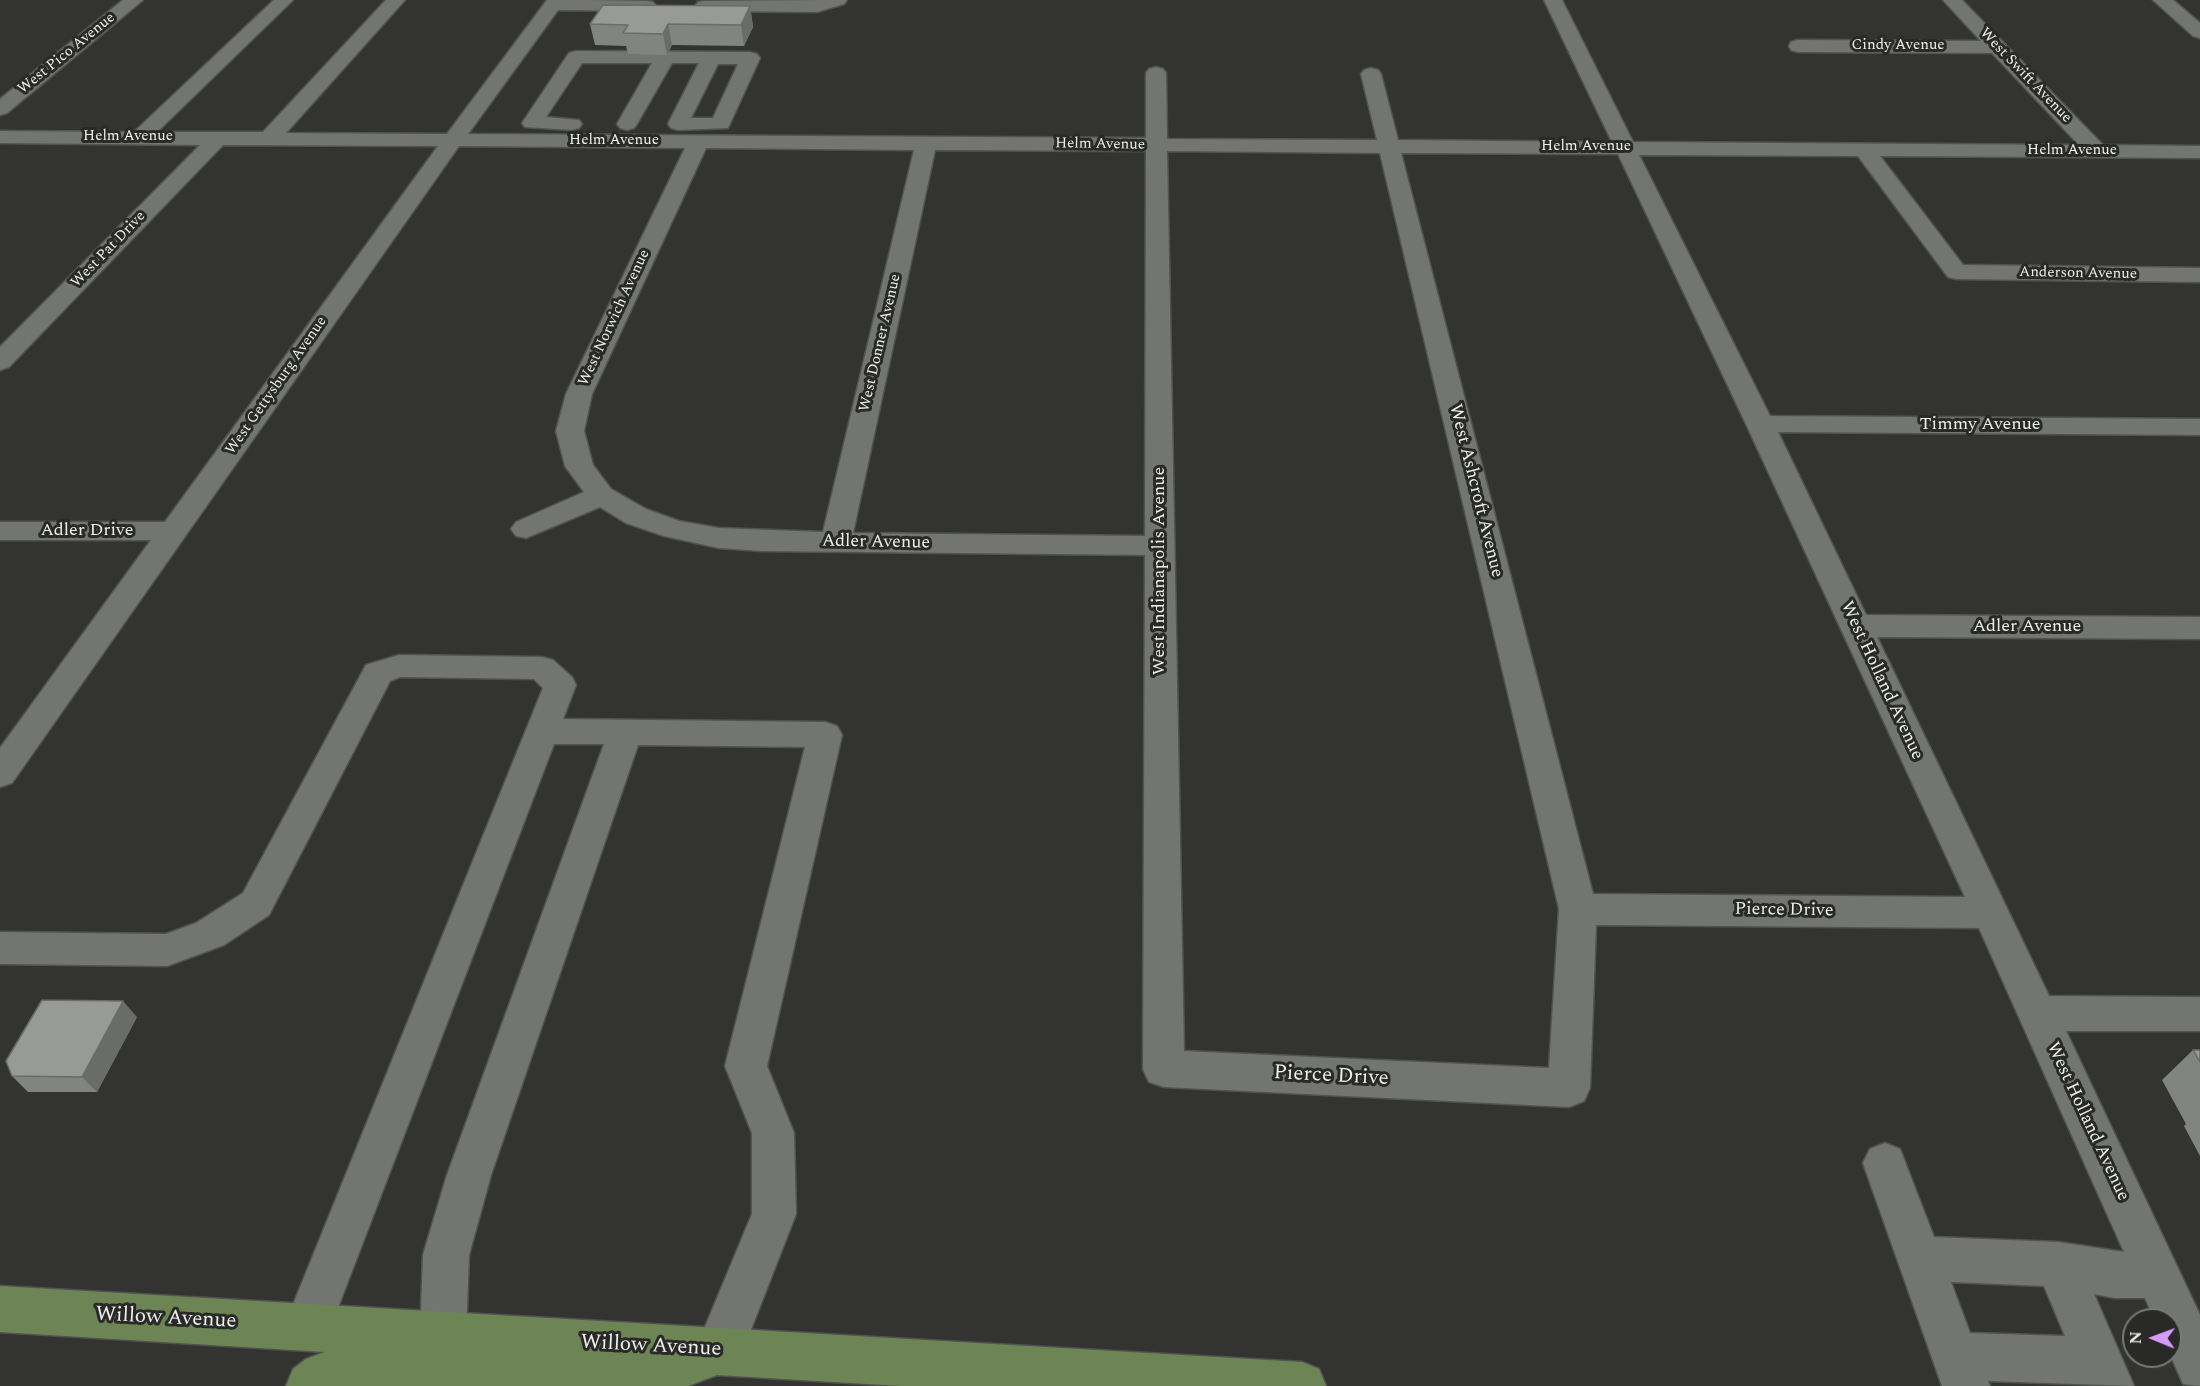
<!DOCTYPE html>
<html>
<head>
<meta charset="utf-8">
<style>
  body { margin:0 }
  #map { position:relative; width:2200px; height:1386px; overflow:hidden; background:#333431; font-family:Spectral,serif }
  canvas { display:block }
  .north { position:absolute; left:2122px; top:1308px; width:60px; height:60px; box-sizing:border-box; background:#292a27; border:2px solid #777976; border-radius:50%; rotate:271deg; font-size:16px; font-weight:700; line-height:24px; text-align:center; color:#edefec }
  .north::after { content:''; display:block; margin:auto; width:21px; height:27px; background:#d59cfb; clip-path:polygon(50% 0,100% 100%,50% 72%,0 100%) }
</style>
</head>
<body>
<div id="map">
<canvas width="2200" height="1386"></canvas>
<div class="north">N</div>
</div>
<script>
const ctx = document.querySelector('canvas').getContext('2d');
ctx.lineJoin = 'round';
function shape(rows) {
  const path = new Path2D();
  for (const r of rows) {
    path.moveTo(r[0], r[1]);
    for (let i = 2; i < r.length; i += 2) path.lineTo(r[i], r[i + 1]);
  }
  return path;
}
function stroke(path, color, width, dash) {
  ctx.strokeStyle = color;
  ctx.lineWidth = width;
  ctx.lineCap = dash ? 'butt' : 'round';
  ctx.setLineDash(dash || []);
  ctx.stroke(path);
}
function fill(path, color) {
  ctx.fillStyle = color;
  ctx.fill(path, 'evenodd');
}
function write(font, color, halo, rows, align = 'center') {
  ctx.font = font + ' Spectral,serif';
  ctx.lineWidth = 6;
  ctx.setLineDash([]);
  ctx.textBaseline = 'middle';
  ctx.strokeStyle = halo;
  ctx.fillStyle = color;
  for (const [text, x, y, turn = 0] of rows) {
    ctx.save();
    ctx.translate(x, y);
    ctx.rotate((+turn || 0) * Math.PI / 180);
    ctx.textAlign = isNaN(turn) ? turn : align;
    if (halo) ctx.strokeText(text, 0, 0);
    ctx.fillText(text, 0, 0);
    ctx.restore();
  }
}
const minor = shape([
  [123,0,143,0,7,113,0,115,0,99,123,0],
  [274,0,293,0,157,132,263,132,386,0,405,0,286,133,447,134,547,0,593,0,647,1,653,2,656,6,653,10,647,11,558,10,468,134,1146,138,1146,73,1149,69,1156,67,1163,69,1166,73,1167,139,1377,140,1361,74,1364,70,1371,68,1378,70,1381,74,1398,140,1612,142,1544,0,1562,0,1633,142,2079,145,1992,53,1798,52,1791,50,1789,46,1791,42,1798,40,1981,41,1943,0,1962,0,2103,145,2200,146,2200,158,1880,156,1963,265,2200,268,2200,282,1956,279,1948,277,1858,156,1639,155,1770,416,2200,419,2200,435,1778,432,1866,615,2200,617,2200,639,1877,637,2049,996,2200,997,2200,1031,2066,1031,2200,1315,2200,1386,2183,1384,2170,1354,2170,1320,2155,1320,2145,1298,2115,1298,2094,1294,2134,1386,1988,1381,1990,1386,1942,1386,1863,1163,1870,1149,1885,1143,1900,1149,1934,1237,2058,1242,2124,1252,1979,928,1596,925,1590,1088,1584,1101,1569,1107,1164,1087,1149,1082,1143,1069,1145,555,762,551,719,548,664,536,626,523,600,507,526,538,516,536,511,529,516,522,584,492,565,466,556,431,566,394,685,148,459,146,12,783,0,787,0,748,151,540,0,540,0,522,165,522,438,146,223,145,9,367,0,370,0,347,200,145,0,143,0,131,134,132,274,0],
  [706,148,914,150,823,532,719,528,679,521,646,509,611,489,593,465,584,431,592,394,706,148],
  [935,150,1146,151,1145,536,853,533,935,150],
  [1167,151,1380,153,1559,909,1549,1068,1184,1051,1167,151],
  [1401,153,1618,154,1746,424,1965,897,1593,894,1401,153],
  [1951,1282,2044,1286,2065,1336,1970,1333,1951,1282],
  [820,0,847,0,844,4,817,12,704,11,698,10,695,6,698,2,704,1,820,0],
  [2153,0,2173,0,2200,23,2200,38,2193,36,2153,0],
  [576,51,750,52,757,54,760,58,728,128,678,130,671,128,668,124,699,63,672,63,637,124,634,128,627,130,620,128,617,124,652,63,582,63,546,117,579,120,582,124,579,128,572,130,525,127,522,123,569,53,576,51],
  [718,64,738,64,713,118,691,118,718,64],
  [399,655,542,657,553,660,572,677,576,685,563,719,825,722,837,726,842,735,767,1066,794,1133,796,1214,736,1368,719,1375,702,1368,695,1351,752,1214,752,1133,725,1066,805,747,638,745,491,1175,469,1255,466,1336,460,1353,443,1359,426,1353,420,1336,423,1255,447,1175,604,744,554,744,324,1344,307,1350,290,1344,284,1327,543,688,534,679,400,677,390,681,269,915,224,945,167,966,0,964,0,932,166,934,196,923,243,893,366,665,399,655]
]);
const major = shape([
  [0,1286,1302,1362,1319,1369,1326,1386,901,1386,717,1375,688,1386,286,1386,293,1369,306,1359,325,1352,0,1332,0,1286]
]);
stroke(minor, '#515350', 3);
stroke(major, '#515350', 3);
fill(minor, '#737571');
fill(major, '#6d8555');
fill(shape([
  [750,6,753,27,744,46,672,45,667,55,628,54,626,46,595,45,590,24],
  [137,1017,97,1092,28,1092,12,1076],
  [2193,1050,2200,1050,2200,1156,2184,1126,2186,1124,2162,1080]
]), '#828480');
fill(shape([
  [750,6,753,27,744,46,741,25],
  [668,24,672,45,667,55,663,34],
  [123,1001,137,1017,97,1092,82,1077]
]), '#6a6c68');
const building = shape([
  [603,5,750,6,741,25,668,24,663,34,623,33,628,25,590,24,603,5],
  [42,1000,123,1001,82,1077,12,1076,6,1061,42,1000],
  [2193,1050,2200,1050,2200,1062,2193,1050]
]);
fill(building, '#979a95');
stroke(building, '#6a6c68', 1.5);
write('15px', '#edefec', '#292a27', [
  ["Cindy Avenue",1898,46],
  ["West Pico Avenue",67,54,-39],
  ["West Swift Avenue",2025,76,46],
  ["Helm Avenue",128,137],
  ["Helm Avenue",614,141],
  ["Helm Avenue",1100,145,1],
  ["Helm Avenue",1586,147],
  ["Helm Avenue",2072,151],
  ["West Pat Drive",109,250,-46],
  ["Anderson Avenue",2078,274,1],
  ["West Norwich Avenue",615,318,-65],
  ["West Donner Avenue",881,343,-77],
  ["West Gettysburg Avenue",277,386,-55]
]);
write('18px', '#edefec', '#292a27', [
  ["Timmy Avenue",1980,425],
  ["West Ashcroft Avenue",1475,491,76],
  ["Adler Drive",87,531],
  ["Adler Avenue",876,543,1],
  ["West Indianapolis Avenue",1160,571,-90],
  ["Adler Avenue",2027,627],
  ["West Holland Avenue",1881,681,65],
  ["Pierce Drive",1784,911,1],
  ["West Holland Avenue",2087,1122,65]
]);
write('21px', '#edefec', '#292a27', [
  ["Pierce Drive",1331,1077,3],
  ["Willow Avenue",166,1319,3],
  ["Willow Avenue",651,1347,3]
]);
</script>
</body>
</html>
